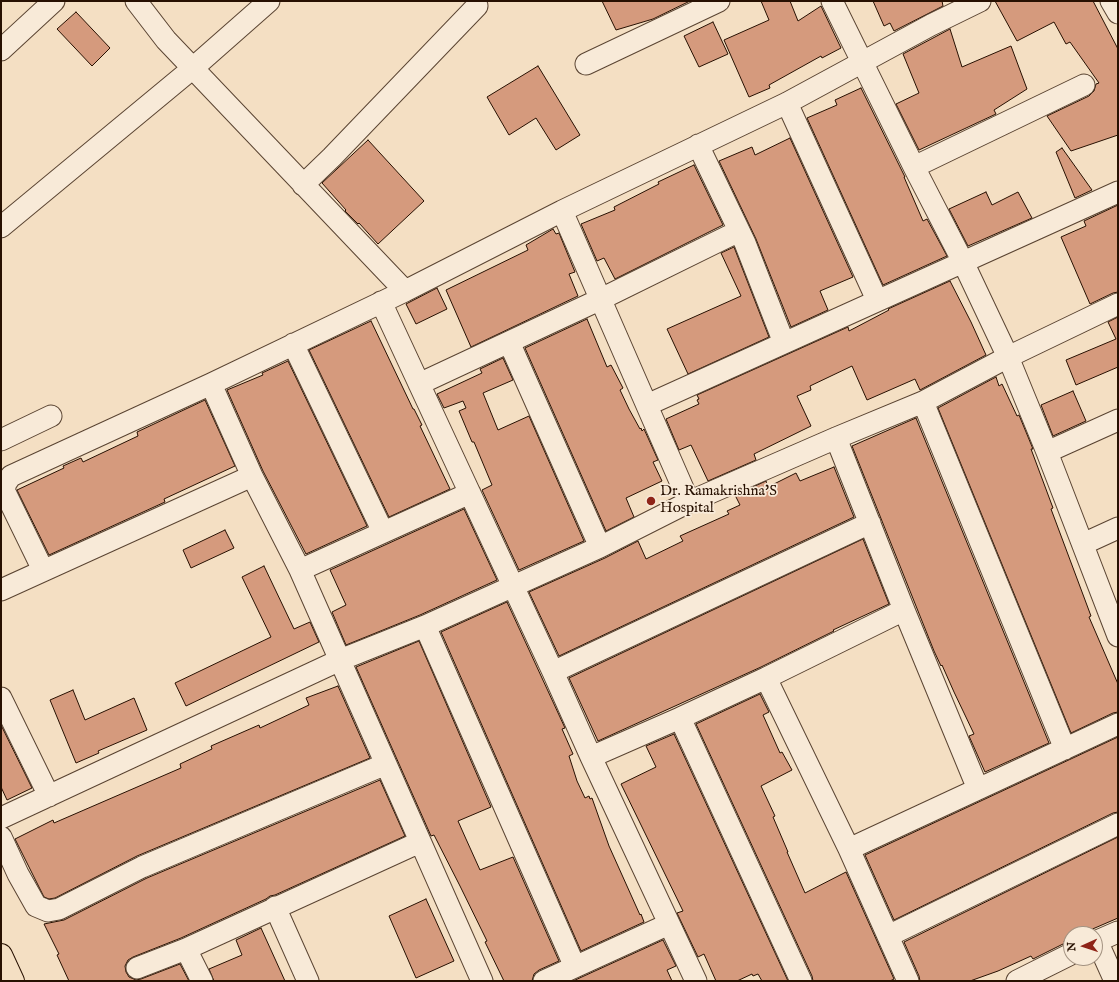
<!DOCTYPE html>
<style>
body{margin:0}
#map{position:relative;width:1119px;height:982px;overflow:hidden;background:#f4dfc3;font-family:"IM FELL English",serif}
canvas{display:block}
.frame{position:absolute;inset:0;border:2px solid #271001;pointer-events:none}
.north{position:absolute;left:1063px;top:926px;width:40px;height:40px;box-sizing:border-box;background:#f8ead8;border:1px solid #a49382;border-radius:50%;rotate:267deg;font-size:11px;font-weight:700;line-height:16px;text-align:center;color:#271001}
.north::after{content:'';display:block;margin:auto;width:14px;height:18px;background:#8f2418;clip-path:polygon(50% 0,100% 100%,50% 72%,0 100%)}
</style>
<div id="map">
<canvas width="1119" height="982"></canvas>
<div class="frame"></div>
<div class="north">N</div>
</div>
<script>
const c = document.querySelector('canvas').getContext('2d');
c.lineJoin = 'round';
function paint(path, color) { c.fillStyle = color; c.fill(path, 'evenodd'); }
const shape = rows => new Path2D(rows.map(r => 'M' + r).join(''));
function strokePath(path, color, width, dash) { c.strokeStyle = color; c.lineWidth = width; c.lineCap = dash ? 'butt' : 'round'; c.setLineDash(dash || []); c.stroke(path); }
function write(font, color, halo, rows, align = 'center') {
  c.font = font + ' "IM FELL English",serif'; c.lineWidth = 3.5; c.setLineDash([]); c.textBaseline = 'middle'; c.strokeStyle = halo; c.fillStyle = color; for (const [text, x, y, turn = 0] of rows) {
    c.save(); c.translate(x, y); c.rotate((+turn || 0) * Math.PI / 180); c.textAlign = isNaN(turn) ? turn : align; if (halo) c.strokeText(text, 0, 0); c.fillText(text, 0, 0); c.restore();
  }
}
const building = shape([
 [602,1,690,1,653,19,616,30,602,1],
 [761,1,790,1,798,21,821,6,841,48,822,58,821,56,769,85,770,88,749,97,724,40,769,20,761,1],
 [873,1,942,1,943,6,894,31,890,23,884,26,873,1],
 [995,1,1093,1,1118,49,1118,135,1071,151,1047,116,1089,96,1094,91,1096,84,1099,83,1070,42,1066,44,1054,22,1017,41,995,1],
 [76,12,110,48,92,66,57,29,76,12],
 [713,22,728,54,699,67,684,36,713,22],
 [950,29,962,67,1011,46,1027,89,994,110,996,114,919,150,896,104,919,93,903,54,950,29],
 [538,66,580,135,556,150,536,118,509,135,487,97,538,66],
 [861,88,905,177,904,177,923,221,927,219,947,256,883,285,807,118,837,105,835,100,861,88],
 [790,138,853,277,820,291,828,310,791,327,756,239,719,161,752,147,755,155,790,138],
 [368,140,424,201,378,244,359,223,358,224,345,211,346,210,322,183,368,140],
 [1062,148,1092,190,1075,198,1056,152,1062,148],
 [694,165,723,225,615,279,604,258,597,261,581,224,615,210,614,207,659,184,658,182,694,165],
 [986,192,992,205,1018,192,1032,218,968,246,949,209,986,192],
 [1118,205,1118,292,1113,293,1090,304,1061,237,1086,226,1084,221,1118,205],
 [553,229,556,234,559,233,575,272,569,274,578,296,471,347,446,290,528,250,526,245,553,229],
 [734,247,769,337,688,374,667,329,741,296,721,253,734,247],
 [950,281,971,322,986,355,920,390,915,379,867,400,852,366,810,386,811,390,797,396,811,426,754,454,756,460,708,481,691,445,679,450,666,419,699,404,697,400,699,399,697,395,848,327,849,331,889,310,888,309,950,281],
 [437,288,447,309,416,324,406,304,437,288],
 [1118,317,1118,367,1076,385,1066,360,1116,339,1108,322,1118,317],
 [587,319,607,367,611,365,623,388,620,390,629,409,640,429,641,428,642,431,644,429,658,460,653,462,662,481,626,498,634,517,606,531,525,348,587,319],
 [371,321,413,409,414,409,422,425,420,426,450,489,389,517,309,350,371,321],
 [503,358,513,380,483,393,498,430,529,416,584,541,519,570,482,490,492,485,474,442,472,442,459,411,466,408,463,401,444,408,437,394,482,373,480,369,503,358],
 [288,361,367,526,306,554,263,471,227,390,263,375,262,373,288,361],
 [996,377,999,386,1002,384,1017,416,1019,415,1033,449,1031,449,1053,508,1051,509,1091,616,1089,617,1118,684,1118,712,1113,713,1071,733,938,408,996,377],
 [1073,391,1086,421,1053,436,1041,405,1073,391],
 [205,400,235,466,164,499,165,502,49,555,17,490,64,468,63,466,81,458,83,462,138,436,137,432,205,400],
 [916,418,1049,743,985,772,969,736,974,734,954,692,942,665,941,666,934,651,852,446,916,418],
 [834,467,854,517,559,656,529,592,605,558,638,541,646,559,683,541,680,536,729,514,727,511,740,505,735,495,766,481,768,487,796,473,800,481,834,467],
 [464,509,497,580,420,615,346,645,332,612,346,605,330,570,464,509],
 [225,530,234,548,191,568,183,550,225,530],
 [863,539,889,604,833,630,834,631,761,667,598,741,569,678,863,539],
 [264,566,294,629,310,622,319,642,186,706,175,683,271,637,242,577,264,566],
 [507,602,565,728,562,729,573,754,569,756,577,781,585,798,589,796,590,799,592,798,609,846,640,915,641,914,644,922,581,951,441,632,507,602],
 [419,641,491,807,458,821,466,839,480,870,513,857,559,961,539,970,534,974,532,981,504,981,485,942,487,941,460,886,434,835,431,836,356,667,419,641],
 [338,686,370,758,137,856,55,898,49,899,44,897,15,839,53,820,54,823,181,768,180,764,212,749,211,746,259,725,260,728,309,705,306,698,338,686],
 [73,690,85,720,134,698,147,730,98,751,99,753,76,763,50,700,73,690],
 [760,694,769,712,763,715,780,753,782,752,792,770,761,786,775,816,773,817,788,852,787,852,805,893,846,872,894,979,890,981,813,981,812,976,696,724,760,694],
 [1,725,32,788,7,800,1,787,1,725],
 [674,734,788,981,762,981,758,974,753,976,752,974,737,981,716,981,704,954,698,957,677,913,683,911,621,784,656,767,646,746,674,734],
 [1118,737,1118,812,1113,813,894,920,865,855,1118,737],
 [380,780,405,836,275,895,270,896,266,899,181,938,133,957,128,960,125,966,126,972,129,977,136,980,141,979,180,964,189,981,69,981,57,955,59,954,44,924,64,920,147,878,380,780],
 [1118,837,1118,918,1081,934,1071,934,1071,938,1064,941,1065,943,1033,959,1031,956,998,971,970,981,920,981,919,976,904,942,1118,837],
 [426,899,454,961,416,978,389,916,426,899],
 [261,928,285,981,214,981,209,969,242,955,236,940,261,928],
 [663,940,676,966,667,970,672,981,573,981,663,940]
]);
paint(building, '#d59a7d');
strokePath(building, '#271001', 1);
const minor = shape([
 [136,1,166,40,405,291],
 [832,1,914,167,963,262,1008,357,1047,452,1118,636],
 [1111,1,1118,13],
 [1,50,54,1],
 [586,64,719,1],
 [787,103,877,300],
 [698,145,745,243,784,343],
 [914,167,1084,85],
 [303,185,332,157,477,6],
 [562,211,689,502],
 [1,227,193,68,269,1],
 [381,302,553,672,591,757,696,981],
 [509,342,600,547],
 [293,344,383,532],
 [211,384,252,476,300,570,482,981],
 [419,384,601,299,739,231],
 [923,402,1065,749],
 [647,405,1118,192],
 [836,438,904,610,978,789],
 [1,440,51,416],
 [1047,452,1118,420],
 [1083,544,1118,528],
 [43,570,4,490,6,483,11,476,211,384,405,291,562,211,787,103,931,25,980,1],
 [300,570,470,493],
 [1,590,252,476],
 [425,626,575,967],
 [553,672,870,523],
 [766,678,849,849,908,981],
 [1,698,49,796],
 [680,718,801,981],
 [591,757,680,718,766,678,904,610],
 [1,818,340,660,425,626,600,547,689,502,836,438,923,402,1008,357,1118,304],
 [1,837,18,874,36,906,48,911,59,909,142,867,386,764],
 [849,849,1118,724],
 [275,907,308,981],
 [888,936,1118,824],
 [1097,941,1115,981],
 [1095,942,1118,932],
 [186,949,202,981],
 [137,968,186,949,420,842],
 [544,981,669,924],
 [1017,981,1071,954]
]);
const primary = shape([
 [1,955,13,981]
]);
strokePath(minor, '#5a4432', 23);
strokePath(primary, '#271001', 24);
strokePath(minor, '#f8ead8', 21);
strokePath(primary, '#f4dfc3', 22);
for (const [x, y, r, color] of [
 [651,501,5,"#8f2418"]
]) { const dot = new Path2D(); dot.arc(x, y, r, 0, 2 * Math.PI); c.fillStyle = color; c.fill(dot); strokePath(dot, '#f8ead8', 1.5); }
write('15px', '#271001', '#f8ead8', [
 ["Dr. Ramakrishna'S",660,492],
 ["Hospital",660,509]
], 'left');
</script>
